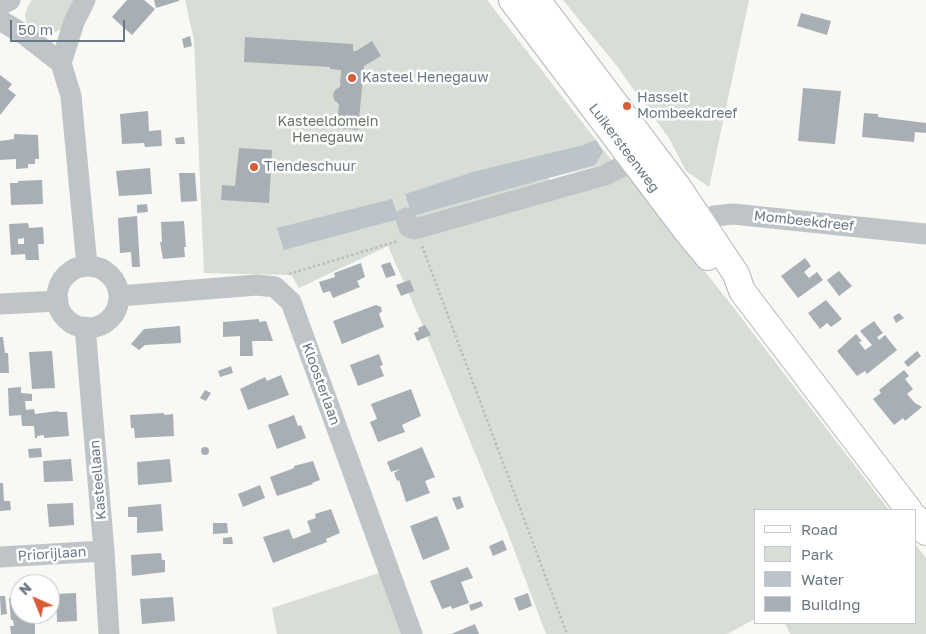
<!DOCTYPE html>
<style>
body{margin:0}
#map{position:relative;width:926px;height:634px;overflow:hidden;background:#f8f8f5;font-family:"Golos Text",sans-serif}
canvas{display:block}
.legend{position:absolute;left:754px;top:509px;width:162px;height:115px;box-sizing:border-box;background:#fff;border:1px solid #c3c9ce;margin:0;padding:6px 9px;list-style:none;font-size:15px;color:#697885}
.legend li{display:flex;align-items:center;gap:10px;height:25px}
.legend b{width:25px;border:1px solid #c3c9ce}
.north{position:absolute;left:10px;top:574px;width:50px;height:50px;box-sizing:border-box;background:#fff;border:1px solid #c3c9ce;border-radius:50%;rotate:316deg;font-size:14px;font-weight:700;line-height:20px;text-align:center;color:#697885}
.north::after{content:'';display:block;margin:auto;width:18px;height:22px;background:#d95c34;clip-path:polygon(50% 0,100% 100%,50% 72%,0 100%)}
.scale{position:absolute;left:10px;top:20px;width:115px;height:22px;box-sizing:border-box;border:2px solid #697885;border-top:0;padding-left:6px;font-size:15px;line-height:18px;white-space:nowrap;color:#697885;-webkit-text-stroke:4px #fff;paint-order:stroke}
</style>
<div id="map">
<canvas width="926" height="634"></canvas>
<ul class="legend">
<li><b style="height:6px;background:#fff"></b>Road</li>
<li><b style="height:14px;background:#d8ddd5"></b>Park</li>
<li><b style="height:14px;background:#bbc4c9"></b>Water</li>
<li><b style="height:14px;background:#a7afb5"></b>Building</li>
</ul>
<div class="north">N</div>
<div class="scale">50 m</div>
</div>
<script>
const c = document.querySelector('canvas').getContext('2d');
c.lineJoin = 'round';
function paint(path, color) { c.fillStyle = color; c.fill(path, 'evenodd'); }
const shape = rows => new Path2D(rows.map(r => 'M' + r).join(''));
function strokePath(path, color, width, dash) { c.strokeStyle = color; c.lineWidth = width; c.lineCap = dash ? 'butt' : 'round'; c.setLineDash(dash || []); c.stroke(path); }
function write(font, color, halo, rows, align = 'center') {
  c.font = font + ' "Golos Text",sans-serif'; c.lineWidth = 5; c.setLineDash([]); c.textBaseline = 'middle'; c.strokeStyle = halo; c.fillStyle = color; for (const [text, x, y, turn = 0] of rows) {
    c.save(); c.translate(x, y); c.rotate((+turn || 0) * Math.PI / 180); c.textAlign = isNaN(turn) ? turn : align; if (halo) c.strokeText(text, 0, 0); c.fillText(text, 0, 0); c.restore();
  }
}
paint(shape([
 [32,0,75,0,64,28,51,34,45,35,39,34,30,29,26,22,25,15,28,6],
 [185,0,487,0,613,162,549,178,553,194,625,171,733,307,889,510,755,510,755,619,727,634,546,634,507,531,422,324,388,246,299,288,291,275,204,273,194,40],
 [563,0,749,0,709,187,686,171,669,138,616,65],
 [915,544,926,558,926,634,790,634,785,623,915,623],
 [379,573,401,634,277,634,272,608]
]), '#d8ddd5');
paint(shape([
 [596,140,603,152,595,165,412,216,405,194,473,172,583,145],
 [392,199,399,219,284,250,277,228]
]), '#bbc4c9');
paint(shape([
 [127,0,144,0,155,9,132,35,112,17],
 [154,0,179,0,179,1,156,8],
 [801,13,831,21,827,35,797,26],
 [190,36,192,46,184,48,182,39],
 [245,37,353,44,353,51,356,51,372,41,381,56,364,66,358,130,337,128,339,104,334,100,333,94,336,89,340,87,341,70,330,69,330,67,244,62],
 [0,75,12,84,8,89,16,95,0,115],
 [803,88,841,91,835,144,798,141],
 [148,111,149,131,161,130,162,146,145,147,144,143,122,144,120,114],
 [864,113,878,114,878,117,926,123,926,133,915,132,914,142,862,137],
 [14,134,38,135,39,159,35,159,35,164,28,164,28,168,16,169,16,159,0,160,0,141,14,139],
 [184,137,185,144,176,144,175,138],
 [239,148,272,150,269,203,221,200,222,185,235,186],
 [150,168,152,194,119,196,116,171],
 [179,173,195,173,197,201,181,202],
 [42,180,43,204,11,205,10,183,18,183,18,181],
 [147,204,148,212,137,213,137,205],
 [137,216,140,267,132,267,131,252,120,253,118,218],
 [184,221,186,247,184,247,185,257,163,259,160,242,162,242,161,222],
 [28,223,29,228,43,227,44,244,38,244,39,260,26,260,25,254,11,255,9,224],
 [24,238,24,244,18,244,18,239],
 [805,258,811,266,804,272,809,278,817,272,823,280,798,298,781,276],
 [390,262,396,275,386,278,381,265],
 [361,263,365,277,357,281,360,287,333,298,330,291,323,293,319,282,335,277,334,273],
 [839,271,852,286,839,296,827,280],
 [410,280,414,291,401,296,396,285],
 [826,300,842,319,831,327,827,323,820,329,808,313],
 [376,305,381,307,382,311,379,314,384,327,342,344,333,321],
 [899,313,904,318,896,323,893,317],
 [259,319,259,322,266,321,273,341,252,341,253,356,240,356,240,336,223,337,223,322],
 [874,321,883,333,877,337,879,340,885,335,897,350,867,374,865,371,857,376,837,351,856,334,862,341,859,342,865,350,872,345,860,331],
 [425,325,431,335,417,341,414,333,419,331,418,328],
 [180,326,181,343,145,345,139,350,131,344,144,329],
 [0,337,3,337,5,353,8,353,9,373,0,373],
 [52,351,55,388,32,389,29,352],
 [917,351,921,356,908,367,904,362],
 [379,354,383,365,380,366,384,376,358,386,350,365],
 [231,366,233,373,220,377,218,371],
 [904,370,909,376,905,379,913,389,907,394,915,403,922,407,905,421,903,418,894,425,873,399,881,393,879,390],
 [281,375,289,395,248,410,240,389,265,377,267,381],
 [21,387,21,393,32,394,32,401,25,401,26,410,34,409,35,414,58,411,58,412,67,412,69,436,44,438,44,435,37,436,37,438,35,438,34,426,22,426,21,415,9,416,8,388],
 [411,389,421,416,402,425,405,432,378,442,370,422,377,419,371,404],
 [205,390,211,393,206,401,200,398],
 [164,413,164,415,173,414,174,436,135,438,134,428,131,428,130,415],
 [294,415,298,426,301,425,306,438,277,449,268,425],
 '201 451a4 4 0 1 1 8 0a4 4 0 1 1-8 0Z',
 [422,447,435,477,425,481,430,493,406,502,399,480,397,481,394,473,400,469,391,472,387,462],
 [41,448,42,457,29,458,28,449],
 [71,459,73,481,44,482,43,461],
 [170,459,172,482,138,485,137,462],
 [313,461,320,480,312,483,313,484,277,496,270,477,294,468,294,466],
 [0,483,3,483,4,501,10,501,11,510,0,511],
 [260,485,265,498,243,507,238,494],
 [460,496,464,507,457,510,452,498],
 [73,503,74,525,49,527,47,504],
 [161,504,163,531,137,533,137,517,128,517,128,507],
 [331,509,340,533,326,539,327,542,273,563,263,537,289,529,293,539,311,532,307,521,316,518,315,514],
 [437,516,450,549,423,560,410,526],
 [213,523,227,523,228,533,213,534],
 [232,537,233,544,223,544,223,538],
 [503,540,507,550,493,556,489,546],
 [161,553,162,560,165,560,165,572,132,576,131,555],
 [468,567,473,578,461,582,469,603,452,609,451,606,442,609,430,581],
 [76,593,77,621,57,622,56,594],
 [528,593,532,606,519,611,514,598],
 [0,596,5,596,7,614,1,615],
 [50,596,53,596,54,606,50,606],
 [173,597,175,621,142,624,140,599],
 [9,598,20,598,20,614,35,614,35,634,11,634,10,626,14,626,13,620,11,620],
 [481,601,483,606,471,611,469,605],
 [475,624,479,634,451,634]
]), '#a7afb5');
const major = shape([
 [512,0,685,229,708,257],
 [537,0,678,187,736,274,742,291,909,510],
 [915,517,926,532]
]);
strokePath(major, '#b3b8bc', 28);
strokePath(shape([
 [422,246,567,634],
 [289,274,398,241]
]), '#babdbf', 2.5, [2.5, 2.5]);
strokePath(shape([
 [85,0,74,22,61,63,71,96,87,266],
 [0,5,10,0],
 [0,20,25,35,61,63],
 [406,218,409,227,415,229,605,175,625,165,645,149],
 [687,227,714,216,733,214,926,234],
 '57 297a31 31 0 1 1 62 0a31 31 0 1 1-62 0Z',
 [119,296,257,285,275,287,291,302,412,634],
 [0,304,58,301],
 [85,327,104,551,109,634],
 [0,557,104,551]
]), '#bfc4c7', 21);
strokePath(major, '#fff', 26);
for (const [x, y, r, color] of [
 [352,78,5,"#d95c34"],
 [627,106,5,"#d95c34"],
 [254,167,5,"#d95c34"]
]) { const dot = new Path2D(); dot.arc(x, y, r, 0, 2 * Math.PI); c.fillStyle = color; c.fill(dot); strokePath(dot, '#fff', 2); }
write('14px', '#697885', '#fff', [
 ["Kasteel Henegauw",362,78],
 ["Hasselt",637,98],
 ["Mombeekdreef",637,114],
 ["Tiendeschuur",264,167]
], 'left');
write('14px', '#667763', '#fff', [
 ["Kasteeldomein",328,122],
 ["Henegauw",328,138]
]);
write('14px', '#697885', '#fff', [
 ["Luikersteenweg",624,148,53],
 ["Mombeekdreef",804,221,6],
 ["Kloosterlaan",321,384,70],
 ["Kasteellaan",98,480,-95],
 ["Priorijlaan",52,554,-4]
]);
</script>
